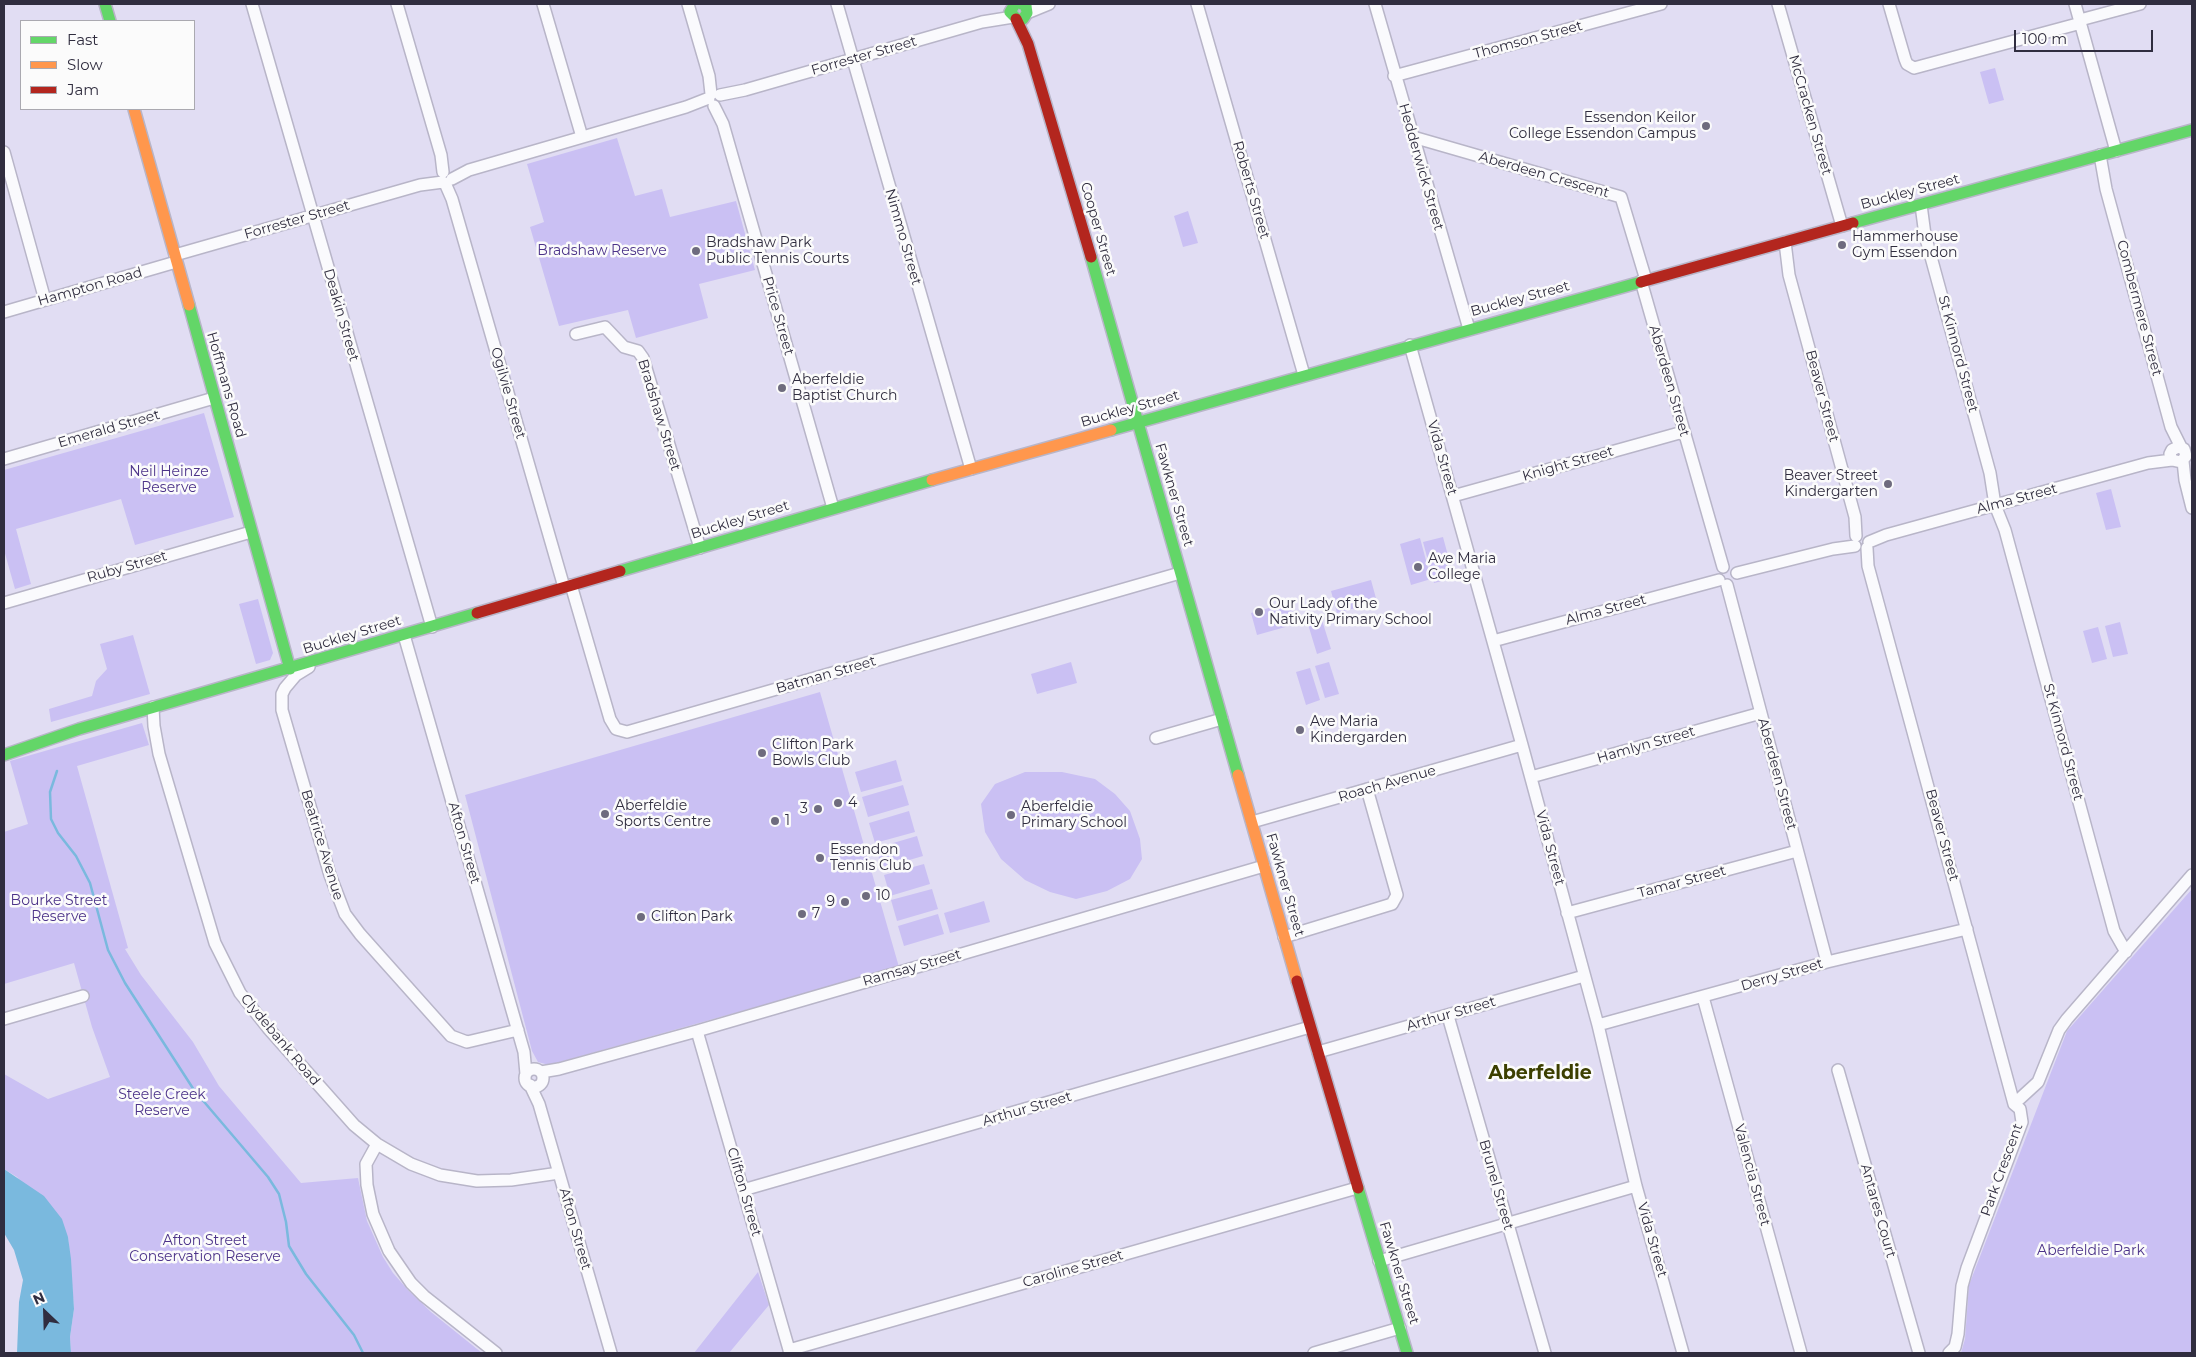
<!DOCTYPE html>
<style>
body{margin:0}
#map{position:relative;width:2196px;height:1357px;overflow:hidden;background:#e1ddf3;font-family:Montserrat,sans-serif}
canvas{display:block}
.frame{position:absolute;inset:0;border:5px solid #302d3f;pointer-events:none}
.legend{position:absolute;left:20px;top:20px;width:175px;height:90px;box-sizing:border-box;background:#fbfbfb;border:1px solid #aaa9b0;margin:0;padding:6px 9px;list-style:none;font-size:15px;color:#302d3f}
.legend li{display:flex;align-items:center;gap:10px;height:25px}
.legend b{width:25px;border:1px solid #aaa9b0}
.north{position:absolute;left:20px;top:1287px;width:50px;height:50px;-webkit-text-stroke:4px #fbfbfb;paint-order:stroke;rotate:336deg;font-size:14px;font-weight:700;line-height:20px;text-align:center;color:#302d3f}
.north::after{content:'';display:block;margin:auto;width:18px;height:22px;background:#302d3f;clip-path:polygon(50% 0,100% 100%,50% 72%,0 100%)}
.scale{position:absolute;left:2014px;top:30px;width:139px;height:22px;box-sizing:border-box;border:2px solid #302d3f;border-top:0;padding-left:6px;font-size:15px;line-height:18px;white-space:nowrap;color:#302d3f;-webkit-text-stroke:4px #fbfbfb;paint-order:stroke}
</style>
<div id="map">
<canvas width="2196" height="1357"></canvas>
<div class="frame"></div>
<ul class="legend">
<li><b style="height:6px;background:#63d668"></b>Fast</li>
<li><b style="height:6px;background:#ff974d"></b>Slow</li>
<li><b style="height:6px;background:#b3261e"></b>Jam</li>
</ul>
<div class="north">N</div>
<div class="scale">100 m</div>
</div>
<script>
const c = document.querySelector('canvas').getContext('2d');
c.lineJoin = 'round';
function paint(path, color) { c.fillStyle = color; c.fill(path, 'evenodd'); }
const shape = rows => new Path2D(rows.map(r => 'M' + r).join(''));
function strokePath(path, color, width, dash) { c.strokeStyle = color; c.lineWidth = width; c.lineCap = dash ? 'butt' : 'round'; c.setLineDash(dash || []); c.stroke(path); }
function write(font, color, halo, rows, align = 'center') {
  c.font = font + ' Montserrat,sans-serif'; c.lineWidth = 5; c.setLineDash([]); c.textBaseline = 'middle'; c.strokeStyle = halo; c.fillStyle = color; for (const [text, x, y, turn = 0] of rows) {
    c.save(); c.translate(x, y); c.rotate((+turn || 0) * Math.PI / 180); c.textAlign = isNaN(turn) ? turn : align; if (halo) c.strokeText(text, 0, 0); c.fillText(text, 0, 0); c.restore();
  }
}
paint(shape([
 [1995,68,2004,100,1989,104,1980,72],
 [617,138,635,196,662,189,670,217,736,201,755,270,699,284,708,318,636,338,628,310,559,326,530,227,544,222,527,164],
 [1188,211,1198,243,1183,247,1174,216],
 [204,413,234,517,135,545,121,499,16,529,31,584,15,589,4,550,4,470],
 [2111,489,2121,527,2106,530,2096,493],
 [1443,537,1454,578,1434,583,1423,542],
 [1420,538,1431,579,1411,585,1400,544],
 [1371,580,1377,602,1337,613,1331,591],
 [258,599,273,653,270,660,256,664,239,604],
 [1290,602,1296,624,1257,635,1251,613],
 [1321,617,1331,649,1317,654,1307,621],
 [2120,622,2128,654,2113,657,2105,626],
 [2098,627,2107,659,2092,663,2083,631],
 [133,635,150,694,51,722,49,709,92,696,96,681,107,669,100,644],
 [1071,662,1077,683,1037,694,1031,674],
 [1329,662,1339,694,1325,698,1315,666],
 [1310,668,1320,700,1306,705,1296,672],
 [820,692,899,967,549,1065,538,1062,532,1051,465,795],
 [142,723,149,745,77,766,128,948,125,949,141,975,193,1042,219,1086,301,1183,358,1178,367,1221,383,1257,393,1273,408,1290,431,1312,482,1353,71,1353,70,1337,74,1309,68,1237,17,1177,4,1169,4,1074,48,1099,110,1077,92,1027,74,963,4,984,4,832,28,824,10,761],
 [896,760,902,781,861,792,855,772],
 [1025,772,1062,772,1095,779,1115,794,1130,811,1140,839,1142,859,1130,879,1107,891,1076,899,1050,892,1025,880,1001,859,985,832,981,804,995,784],
 [903,785,909,805,868,817,862,797],
 [909,811,915,832,875,843,869,823],
 [917,836,923,856,882,868,876,848],
 [924,864,930,884,890,896,884,875],
 [932,889,938,909,897,921,891,900],
 [2192,889,2192,1353,1961,1353,1965,1339,1969,1285,2067,1031],
 [984,901,990,922,950,933,944,913],
 [938,914,944,934,904,946,898,926],
 [758,1272,769,1305,729,1353,694,1353]
]), '#cac0f3');
paint(shape([
 [4,1169,44,1196,62,1219,68,1237,71,1259,74,1309,70,1337,71,1353,17,1353,19,1302,23,1280,14,1250,4,1233]
]), '#7ab9de');
strokePath(shape([
 [57,771,50,792,51,819,58,833,76,856,90,883,108,950,125,983,194,1090,268,1177,279,1194,286,1222,289,1246,306,1274,354,1335,363,1353]
]), '#7ab9de', 2.5);
const street = shape([
 [252,4,432,627],
 [397,4,441,155,443,172],
 [543,4,582,137],
 [688,4,709,76,711,94],
 [837,4,971,469],
 [1197,4,1304,375],
 [1375,4,1469,329],
 [1778,4,1842,226],
 [1889,4,1905,59,1907,64,1914,68,2081,23],
 [2075,4,2116,151],
 [1027,13,1049,4],
 [2080,20,2140,4],
 [1394,76,1661,4],
 [720,95,745,90,982,22,1013,17],
 [714,106,723,124,833,508],
 [1413,137,1621,197,1646,280],
 [4,152,45,300],
 [2100,155,2106,189,2171,427,2181,447],
 [452,179,469,170,686,107,709,98],
 [445,183,452,199,564,587],
 [1921,205,1925,235,1990,473,1995,505,2005,530,2114,931,2126,952],
 [1785,242,1789,275,1855,517,1856,536],
 [175,255,420,185,443,182],
 [1641,281,1723,567],
 [4,312,176,262],
 [576,334,605,327,624,347,638,351,643,358,700,548],
 [1410,345,1522,745,1598,1025,1636,1186,1683,1353],
 [4,459,214,398],
 [2183,461,2185,480,2192,508],
 [1453,496,1683,432],
 [1869,542,1886,535,2148,463,2172,460,2181,462,2186,456,2184,449,2178,447,2172,450,2170,454,2172,460],
 [1867,548,1868,566,2014,1104],
 [1737,573,1833,549,1855,546],
 [571,585,610,719,616,729,627,732,1180,573],
 [1727,585,1827,962],
 [4,603,251,532],
 [404,635,524,1052,526,1074],
 [1493,641,1719,580],
 [309,667,296,675,285,688,282,694,282,710,330,875,345,914,360,934,451,1036,467,1042,518,1030],
 [153,707,154,726,159,754,215,943,240,993,268,1028,354,1125,377,1144,411,1164,440,1175,477,1181,511,1180,559,1173],
 [1156,738,1222,719],
 [1531,777,1761,713],
 [1252,822,1522,745],
 [1567,913,1797,851],
 [1284,937,1392,904,1397,895,1367,789],
 [1703,997,1801,1353],
 [1448,1016,1545,1353],
 [4,1019,83,996],
 [1598,1025,1827,962,1967,929],
 [697,1031,790,1353],
 [1318,1052,1584,976],
 '525 1078a9 9 0 1 1 18 0a9 9 0 1 1-18 0Z',
 [1838,1070,1919,1353],
 [541,1072,559,1069,697,1031,1264,866],
 [530,1085,539,1104,611,1353],
 [2014,1104,2038,1082,2059,1030,2067,1019,2192,875],
 [377,1144,366,1164,367,1185,373,1214,389,1251,411,1283,424,1296,496,1353],
 [743,1190,1310,1027],
 [1379,1261,1636,1186],
 [789,1350,1357,1188],
 [1314,1353,1400,1328],
 [1949,1353,1955,1347,1958,1334,1962,1286,1967,1268,2022,1122,2020,1109,2014,1104]
]);
const fast = shape([
 [105,4,110,21],
 [1015,4,1010,12,1018,20,1023,19,1027,13,1026,6,1022,4],
 [1853,223,2192,130],
 [1091,257,1238,775],
 [189,305,290,669],
 [1111,430,1641,282],
 [620,571,932,480],
 [4,755,79,729,477,613],
 [1358,1188,1407,1353]
]);
const slow = shape([
 [134,109,189,305],
 [932,480,1111,430],
 [1238,775,1297,981]
]);
const jam = shape([
 [1016,19,1028,44,1091,257],
 [1641,282,1853,223],
 [477,613,620,571],
 [1297,981,1358,1188]
]);
strokePath(street, '#b8b5c8', 14);
strokePath(fast, '#b8b5c8', 14);
strokePath(slow, '#b8b5c8', 14);
strokePath(jam, '#b8b5c8', 14);
strokePath(street, '#fafafd', 11);
strokePath(fast, '#63d668', 11);
strokePath(slow, '#ff974d', 11);
strokePath(jam, '#b3261e', 11);
for (const [x, y, r, color] of [
 [1706,126,5,"#6e6b7e"],
 [1842,245,5,"#6e6b7e"],
 [696,251,5,"#6e6b7e"],
 [782,388,5,"#6e6b7e"],
 [1888,484,5,"#6e6b7e"],
 [1418,567,5,"#6e6b7e"],
 [1259,612,5,"#6e6b7e"],
 [1300,730,5,"#6e6b7e"],
 [762,753,5,"#6e6b7e"],
 [838,803,5,"#6e6b7e"],
 [818,809,5,"#6e6b7e"],
 [605,814,5,"#6e6b7e"],
 [1011,815,5,"#6e6b7e"],
 [775,821,5,"#6e6b7e"],
 [820,858,5,"#6e6b7e"],
 [866,896,5,"#6e6b7e"],
 [845,902,5,"#6e6b7e"],
 [802,914,5,"#6e6b7e"],
 [641,917,5,"#6e6b7e"]
]) { const dot = new Path2D(); dot.arc(x, y, r, 0, 2 * Math.PI); c.fillStyle = color; c.fill(dot); strokePath(dot, '#fbfbfb', 2); }
write('14px', '#302d3f', '#fbfbfb', [
 ["Thomson Street",1528,40,-15],
 ["Forrester Street",864,56,-16],
 ["McCracken Street",1810,115,74],
 ["Hedderwick Street",1421,167,74],
 ["Aberdeen Crescent",1544,175,16],
 ["Roberts Street",1251,190,74],
 ["Buckley Street",1910,192,-15],
 ["Forrester Street",297,220,-16],
 ["Cooper Street",1098,229,74],
 ["Nimmo Street",903,237,74],
 ["Hampton Road",90,287,-16],
 ["Buckley Street",1520,299,-15],
 ["Combermere Street",2139,308,75],
 ["Deakin Street",341,315,74],
 ["Price Street",778,316,74],
 ["St Kinnord Street",1958,354,75],
 ["Aberdeen Street",1669,381,74],
 ["Hoffmans Road",226,385,74],
 ["Ogilvie Street",508,393,74],
 ["Beaver Street",1822,396,75],
 ["Buckley Street",1130,409,-16],
 ["Bradshaw Street",659,415,73],
 ["Emerald Street",109,429,-16],
 ["Vida Street",1442,458,74],
 ["Knight Street",1568,464,-16],
 ["Fawkner Street",1174,495,74],
 ["Alma Street",2017,499,-15],
 ["Buckley Street",740,520,-17],
 ["Ruby Street",127,567,-16],
 ["Alma Street",1606,610,-15],
 ["Buckley Street",352,635,-17],
 ["Batman Street",826,675,-16],
 ["St Kinnord Street",2063,742,75],
 ["Hamlyn Street",1646,745,-16],
 ["Aberdeen Street",1777,774,75],
 ["Roach Avenue",1387,784,-16],
 ["Beaver Street",1942,835,75],
 ["Afton Street",464,843,74],
 ["Beatrice Avenue",322,845,73],
 ["Vida Street",1550,848,75],
 ["Tamar Street",1682,882,-15],
 ["Fawkner Street",1285,885,74],
 ["Ramsay Street",912,968,-16],
 ["Derry Street",1782,975,-16],
 ["Arthur Street",1451,1014,-16],
 ["Clydebank Road",280,1040,50],
 ["Arthur Street",1027,1109,-16],
 ["Park Crescent",2002,1170,-70],
 ["Valencia Street",1752,1175,75],
 ["Brunel Street",1496,1185,74],
 ["Clifton Street",744,1192,74],
 ["Antares Court",1878,1211,74],
 ["Afton Street",575,1229,74],
 ["Vida Street",1652,1240,74],
 ["Caroline Street",1073,1269,-16],
 ["Fawkner Street",1399,1273,73]
]);
write('14px', '#302d3f', '#fbfbfb', [
 ["Essendon Keilor",1696,118,"right"],
 ["College Essendon Campus",1696,134,"right"],
 ["Hammerhouse",1852,237],
 ["Gym Essendon",1852,253],
 ["Bradshaw Park",706,243],
 ["Public Tennis Courts",706,259],
 ["Aberfeldie",792,380],
 ["Baptist Church",792,396],
 ["Beaver Street",1878,476,"right"],
 ["Kindergarten",1878,492,"right"],
 ["Ave Maria",1428,559],
 ["College",1428,575],
 ["Our Lady of the",1269,604],
 ["Nativity Primary School",1269,620],
 ["Ave Maria",1310,722],
 ["Kindergarden",1310,738],
 ["Clifton Park",772,745],
 ["Bowls Club",772,761],
 ["4",848,803],
 ["Aberfeldie",615,806],
 ["Sports Centre",615,822],
 ["Aberfeldie",1021,807],
 ["Primary School",1021,823],
 ["3",808,809,"right"],
 ["1",785,821],
 ["Essendon",830,850],
 ["Tennis Club",830,866],
 ["10",876,896],
 ["9",835,902,"right"],
 ["7",812,914],
 ["Clifton Park",651,917]
], 'left');
write('14px', '#4c3389', '#fbfbfb', [
 ["Bradshaw Reserve",602,251],
 ["Neil Heinze",169,472],
 ["Reserve",169,488],
 ["Bourke Street",59,901],
 ["Reserve",59,917],
 ["Steele Creek",162,1095],
 ["Reserve",162,1111],
 ["Afton Street",205,1241],
 ["Conservation Reserve",205,1257],
 ["Aberfeldie Park",2091,1251]
]);
write('bold 19px', '#3c3f00', '#fbfbfb', [
 ["Aberfeldie",1540,1073]
]);
</script>
